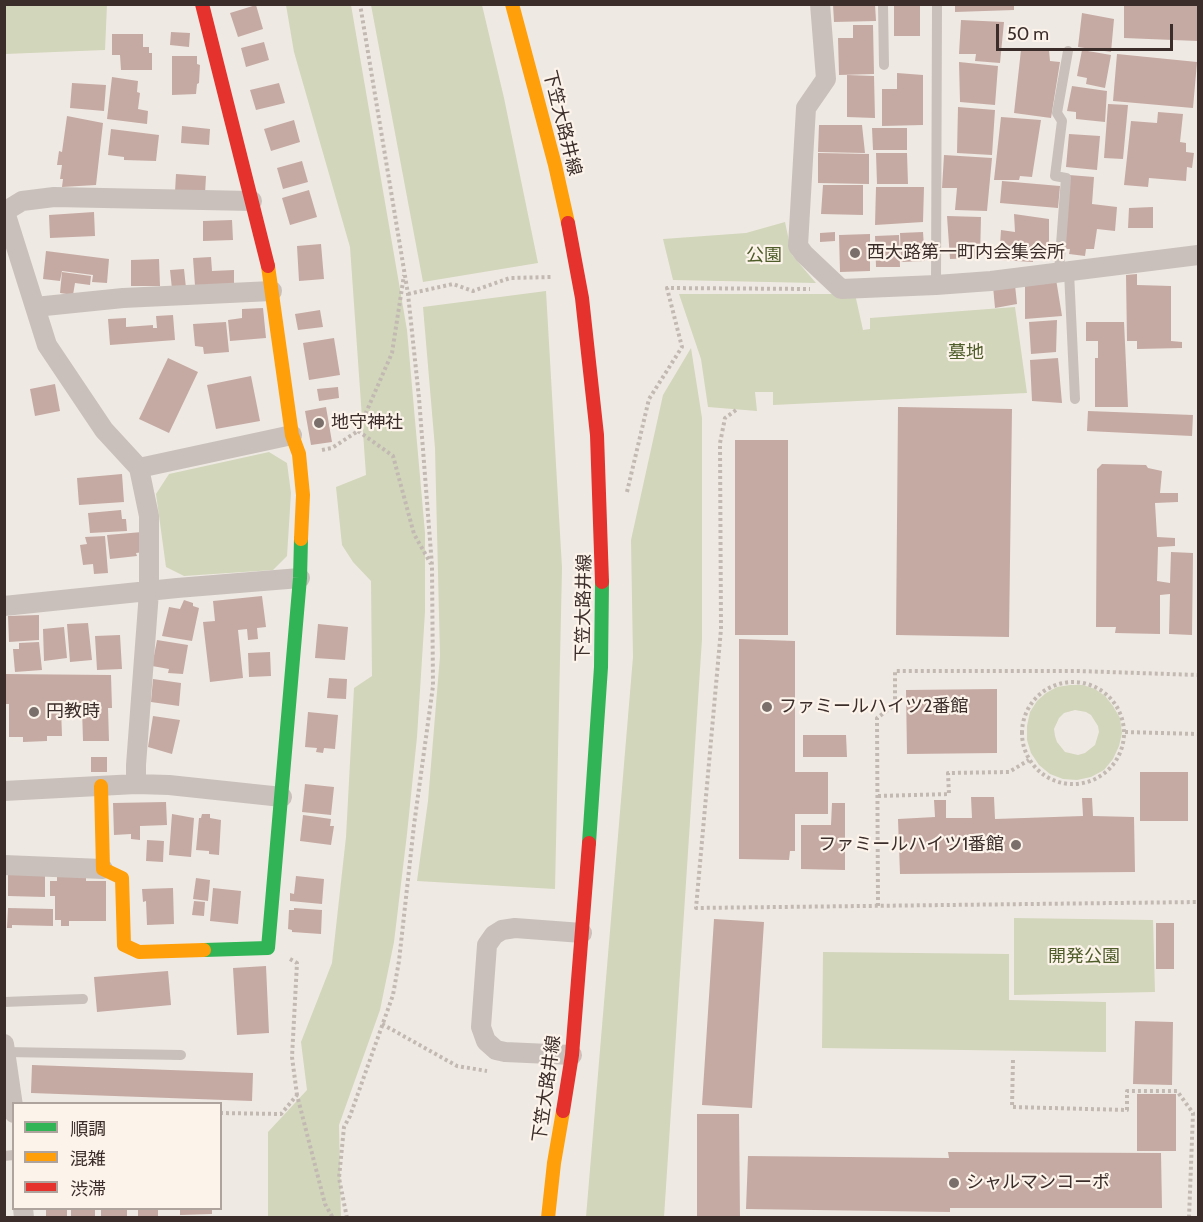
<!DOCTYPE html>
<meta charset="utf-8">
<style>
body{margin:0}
#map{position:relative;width:1203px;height:1222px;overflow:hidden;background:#efe9e3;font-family:Cabin,"Noto Sans JP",sans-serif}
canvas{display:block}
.frame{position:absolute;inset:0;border:6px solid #3b2d29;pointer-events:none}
.legend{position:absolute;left:12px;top:1102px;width:210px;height:108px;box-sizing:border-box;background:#fcf3eb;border:2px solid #afa49d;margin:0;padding:8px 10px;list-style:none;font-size:18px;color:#3b2d29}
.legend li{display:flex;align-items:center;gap:12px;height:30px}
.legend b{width:30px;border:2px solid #afa49d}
.scale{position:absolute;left:996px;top:24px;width:177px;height:27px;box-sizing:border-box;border:3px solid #3b2d29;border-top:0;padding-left:8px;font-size:18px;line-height:21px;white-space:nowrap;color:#3b2d29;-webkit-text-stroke:4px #fcf3eb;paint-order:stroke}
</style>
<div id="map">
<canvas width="1203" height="1222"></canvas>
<div class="frame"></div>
<ul class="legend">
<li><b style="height:8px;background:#30b455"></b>順調</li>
<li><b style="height:8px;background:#ff9f0a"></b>混雑</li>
<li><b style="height:8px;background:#e5322d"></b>渋滞</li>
</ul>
<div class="scale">50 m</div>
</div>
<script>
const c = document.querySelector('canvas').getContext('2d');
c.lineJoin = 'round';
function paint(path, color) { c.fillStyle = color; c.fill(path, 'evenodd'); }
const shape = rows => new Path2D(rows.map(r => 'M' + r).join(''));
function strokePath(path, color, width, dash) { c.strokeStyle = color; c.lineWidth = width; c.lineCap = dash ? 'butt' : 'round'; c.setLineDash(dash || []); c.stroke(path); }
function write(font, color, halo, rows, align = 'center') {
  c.font = font + ' Cabin,"Noto Sans JP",sans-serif'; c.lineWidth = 4.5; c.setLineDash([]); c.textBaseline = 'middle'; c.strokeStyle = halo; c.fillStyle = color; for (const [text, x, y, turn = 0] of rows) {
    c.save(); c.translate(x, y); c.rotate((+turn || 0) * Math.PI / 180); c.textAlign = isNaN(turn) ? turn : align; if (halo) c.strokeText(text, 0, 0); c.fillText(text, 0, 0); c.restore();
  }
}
paint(shape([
 [4,5,107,5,105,50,5,54],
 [286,5,351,5,407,330,425,533,425,612,417,737,407,834,394,942,380,1010,339,1125,341,1218,268,1217,268,1132,307,1090,301,1042,332,963,346,837,354,688,372,676,371,581,353,562,342,545,336,487,366,475,350,247,294,52],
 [371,5,482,5,504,98,538,263,423,282],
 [785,222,792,255,816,283,673,280,663,239,746,233],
 [546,291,562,568,555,889,417,881,428,801,440,656,435,448,423,307],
 [679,294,855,294,863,330,870,329,870,318,1015,307,1027,393,773,405,773,392,755,392,757,411,708,407,701,359],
 [691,348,702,418,702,639,664,1217,586,1217,633,657,631,540,663,395],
 [269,452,287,463,291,493,287,556,273,570,184,576,166,567,156,494,169,474],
 [1070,685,1083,685,1095,689,1105,696,1113,706,1120,718,1122,733,1119,746,1113,759,1104,770,1091,777,1077,780,1063,779,1050,774,1039,765,1031,753,1027,740,1027,726,1030,712,1037,701,1046,693,1057,687],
 [1075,710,1086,712,1091,715,1098,726,1099,732,1095,745,1085,753,1078,755,1065,752,1057,742,1055,736,1054,729,1059,718,1064,713],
 [1014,918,1153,920,1155,992,1014,995],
 [823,952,1009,954,1009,1000,1106,1002,1106,1052,822,1048]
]), '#d2d6bb');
paint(shape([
 [833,4,875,4,876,21,834,22],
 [894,4,920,4,920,36,894,36],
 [955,4,1014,4,1014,10,955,12],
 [1124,4,1198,4,1198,41,1124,38],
 [256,5,263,29,238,37,230,13],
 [1082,13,1114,19,1111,52,1078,47],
 [961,20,1004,22,1000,63,975,61,976,54,959,54],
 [853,25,873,25,874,74,839,75,838,38,853,38],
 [171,32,190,33,189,47,170,45],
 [112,34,143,34,143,47,149,47,149,53,152,53,152,70,121,70,120,55,112,55],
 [264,42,269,60,246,67,241,48],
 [1021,50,1049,50,1050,61,1060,62,1051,118,1014,113],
 [1082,50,1111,55,1105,88,1086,84,1087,78,1077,76],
 [1117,54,1197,62,1193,108,1113,101],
 [172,56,197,56,197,64,200,65,199,83,197,84,196,94,172,95],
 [959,62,998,66,995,105,960,102],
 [897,73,923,75,923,125,882,126,882,89,897,89],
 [847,75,874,76,875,118,847,117],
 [112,77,138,81,137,92,140,93,138,109,148,111,147,124,107,119],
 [72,83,106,85,104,111,70,108],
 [279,83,285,103,256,110,250,90],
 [1072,86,1107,91,1105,122,1076,119,1076,112,1067,111],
 [1108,104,1128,105,1123,159,1104,158],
 [958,107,995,110,992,155,957,153],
 [1158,112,1183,114,1180,142,1186,143,1186,152,1194,153,1192,168,1187,167,1186,181,1149,178,1148,187,1124,185,1131,121,1157,123],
 [67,116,103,123,96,185,62,187,63,179,60,179,62,165,57,165,59,151,62,152],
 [1001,117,1041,120,1032,177,1020,176,1019,180,994,180],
 [294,120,300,142,271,151,264,129],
 [819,125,862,125,865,153,818,152],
 [182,126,210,129,209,145,181,143],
 [872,128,907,128,907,150,873,150],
 [111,129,159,135,156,161,124,160,124,157,108,155],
 [1069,134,1100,136,1097,170,1066,167],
 [818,153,869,154,869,184,818,183],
 [876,153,907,153,908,184,877,184],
 [944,155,992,158,987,211,955,210,957,188,942,188],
 [302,161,308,182,283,189,277,168],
 [176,174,206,176,205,194,175,192],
 [1069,175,1094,177,1092,204,1117,207,1115,231,1097,229,1094,249,1086,249,1085,256,1069,254,1070,249,1063,249],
 [1002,181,1060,186,1058,208,1000,203],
 [823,185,863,185,863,215,821,214],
 [876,187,924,187,923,222,875,225],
 [309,190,317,217,290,225,282,198],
 [1153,207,1153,228,1128,228,1129,208],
 [94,212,95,236,50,238,49,215],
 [1014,214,1049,219,1049,250,1033,244,1033,262,999,260,1001,230,1015,232],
 [947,216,981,217,980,258,950,259],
 [232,220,233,240,203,241,203,221],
 [835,232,835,241,820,242,820,233],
 [923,232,925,261,901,262,900,233],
 [870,234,870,271,840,272,839,235],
 [899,235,900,267,876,267,875,236],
 [321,244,324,279,299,281,297,246],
 [46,251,109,259,107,283,92,282,93,275,62,271,60,281,43,279],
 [211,257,212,271,234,270,234,287,195,286,193,258],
 [159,259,160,286,131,286,131,260],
 [184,269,186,288,172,289,170,270],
 [62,272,91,276,90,285,75,283,73,295,60,293],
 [1137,274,1137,285,1171,286,1171,341,1182,342,1182,348,1137,349,1137,341,1127,341,1126,275],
 [1056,279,1062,316,1025,319,1025,284],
 [1015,285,1017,304,995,308,993,286],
 [263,308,266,338,230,341,228,320,242,318,242,309],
 [320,310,323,327,298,330,295,314],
 [173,315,175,340,110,345,108,319,126,318,126,327,153,325,153,328,157,328,156,316],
 [1057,320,1056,352,1031,354,1029,322],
 [226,322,229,352,204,354,203,347,195,346,193,324],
 [1086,322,1124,322,1128,407,1095,407,1095,358,1098,358,1098,341,1086,341],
 [334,338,340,375,309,380,303,343],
 [168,358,198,372,169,433,139,419],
 [1058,358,1062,403,1032,401,1030,360],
 [251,376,260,421,216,429,207,385],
 [55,384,60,411,35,416,30,389],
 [338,387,339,398,319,401,317,389],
 [326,407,332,442,311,445,305,411],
 [898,407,1012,409,1009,637,896,635],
 [1088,411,1193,415,1192,436,1087,431],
 [735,440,788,440,788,635,735,635],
 [1102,464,1146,465,1148,468,1162,471,1160,493,1178,493,1178,502,1155,503,1157,537,1175,538,1175,546,1158,547,1157,581,1170,583,1171,552,1193,553,1192,635,1169,634,1170,594,1160,595,1160,634,1115,633,1116,627,1096,627,1097,469],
 [122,474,124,502,79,505,77,478],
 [121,510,122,519,126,519,127,531,90,533,88,513],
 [142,532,144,552,136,553,137,556,110,559,107,535],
 [105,536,108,573,94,574,93,564,83,565,80,545,87,544,85,537],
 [262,596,266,627,257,628,258,639,248,640,247,629,238,630,243,678,210,682,203,622,215,621,213,601],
 [184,600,193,603,193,606,199,608,192,641,162,636,169,607,180,609],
 [39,615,39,640,9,642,8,616],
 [88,623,92,660,70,662,67,624],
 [318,624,348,627,345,660,315,658],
 [64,627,67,658,44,661,43,629],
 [120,635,122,669,97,670,95,636],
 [739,639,795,641,795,772,828,772,828,814,795,814,795,851,790,851,789,860,739,859],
 [157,640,188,645,183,674,168,673,169,669,152,666],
 [39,642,42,670,15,672,13,649,19,649,19,643],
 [270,652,271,676,249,677,248,653],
 [4,674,111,675,112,708,108,708,109,741,83,741,82,708,61,708,62,736,47,736,47,741,23,742,23,737,9,737,9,704,5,704],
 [329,678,347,679,346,699,327,698],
 [153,679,181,683,179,706,151,702],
 [997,689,997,753,907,754,906,690],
 [308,712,338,715,335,749,324,748,323,753,316,752,317,748,305,747],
 [153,716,180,720,172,754,148,747],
 [803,735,846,735,847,757,803,757],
 [91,757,107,757,107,772,91,772],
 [1140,772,1188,772,1188,821,1140,821],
 [305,784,334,787,331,815,302,812],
 [971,797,994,797,995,819,1083,816,1082,798,1092,798,1093,816,1134,817,1135,872,900,874,898,819,935,817,934,800,946,800,946,818,972,818],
 [166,802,167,825,140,826,140,840,131,839,131,834,114,835,113,803],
 [832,803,845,803,845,870,801,869,801,825,831,825],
 [172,814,194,818,191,857,169,855],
 [202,814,210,814,210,818,221,820,219,855,209,854,209,851,196,850,199,818,201,818],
 [303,815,331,819,330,826,334,826,331,845,300,841],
 [147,840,164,841,163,862,146,861],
 [8,871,45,871,45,897,8,896],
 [57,874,86,874,86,881,106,881,106,921,69,921,69,926,61,926,61,920,55,920,55,896,50,896,50,881,57,881],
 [296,876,324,879,322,904,290,901,290,893,294,894],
 [196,878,210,880,208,901,193,899],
 [173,888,174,924,147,925,146,901,143,902,142,889],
 [213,888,241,891,238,924,210,921],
 [194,901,205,902,204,916,192,915],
 [8,908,53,909,53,926,12,925,12,928,7,928],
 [294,908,322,910,321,934,292,932,292,930,288,929,289,910,294,910],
 [714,919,764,922,752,1108,702,1105],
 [1156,923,1174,923,1174,969,1156,969],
 [266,966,269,1033,237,1035,233,968],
 [168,971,171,1005,97,1012,94,977],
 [1135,1021,1173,1022,1172,1085,1133,1084],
 [32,1065,253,1073,252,1101,31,1093],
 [1137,1094,1176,1094,1176,1151,1137,1151],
 [697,1114,739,1114,740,1218,697,1218],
 [948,1152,1161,1153,1162,1208,950,1208,950,1212,746,1209,748,1156,949,1158],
 [46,1208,67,1208,67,1218,46,1216],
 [71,1208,95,1208,95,1216,71,1217],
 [101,1208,127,1208,127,1218,101,1218],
 [138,1208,158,1208,158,1217,138,1217],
 [180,1208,212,1208,212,1214,180,1215]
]), '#c5aaa3');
strokePath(shape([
 [408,294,453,284,473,291,510,278,552,277],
 [736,410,725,418,720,443,721,629,696,908,1198,902],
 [358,431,393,456,414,534,431,564],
 [322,450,332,448,358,431,392,353,404,275],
 [627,492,649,399,682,347,667,288,810,289],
 '1022 733a51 51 0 1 1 102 0a51 51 0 1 1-102 0Z',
 [1125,732,1198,734],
 [878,796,949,794,948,773,1009,772,1029,760],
 [878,906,877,718,895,705,895,671,1079,671,1198,675],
 [290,959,297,963,292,1057,297,1095],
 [382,1024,457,1066,487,1071],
 [1013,1060,1012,1107,1127,1110,1127,1091,1177,1091,1193,1113,1189,1218],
 [220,1113,281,1114,297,1095,325,1204,333,1218],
 [347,1218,339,1178,344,1127,350,1116,393,995,399,961,414,825,433,686,432,566,419,398,408,294,360,4]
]), '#c2b9b3', 4, [3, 3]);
strokePath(shape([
 [883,4,884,65],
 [1059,271,1066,178,1055,176,1062,121,1057,113,1068,51],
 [1069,272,1075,399],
 [936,285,937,4],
 [4,1002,83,999],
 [5,1052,181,1055],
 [4,1156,14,1155]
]), '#c9c0bb', 10);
strokePath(shape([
 [820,4,826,79,806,108,798,246,804,254,841,289,936,285,991,281,1198,255],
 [4,212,22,201,54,197,252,201],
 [5,212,47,345,104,430,139,468,149,516,149,592,136,765,136,784],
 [35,307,123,298,272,291],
 [139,468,292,435],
 [4,606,177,588,300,578],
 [4,791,136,784,169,785,282,797],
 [4,865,103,869],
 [4,1044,14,1113],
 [572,1055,505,1052,496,1050,486,1041,481,1027,487,945,494,935,502,930,515,928,582,933],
 [23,1208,24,1218]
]), '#c9c0bb', 20);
strokePath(shape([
 [589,843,601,667,602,582],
 [204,950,268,948,300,578,301,539]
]), '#30b455', 14);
strokePath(shape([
 [512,4,555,165,568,223],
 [268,266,292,435,299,454,303,495,301,539],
 [101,786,103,869,122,878,124,945,139,952,204,950],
 [548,1218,554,1163,563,1111]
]), '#ff9f0a', 14);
strokePath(shape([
 [202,4,268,266],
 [568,223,582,298,597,435,602,582],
 [563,1111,572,1055,589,843]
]), '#e5322d', 14);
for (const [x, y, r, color] of [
 [855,253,6,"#7a6f6a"],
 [319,423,6,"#7a6f6a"],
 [767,707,6,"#7a6f6a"],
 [34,712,6,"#7a6f6a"],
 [1016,845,6,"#7a6f6a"],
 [954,1183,6,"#7a6f6a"]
]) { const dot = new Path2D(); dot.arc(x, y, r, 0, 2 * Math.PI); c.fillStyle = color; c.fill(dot); strokePath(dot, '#fcf3eb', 2); }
write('18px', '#3b2d29', '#fcf3eb', [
 ["下笠大路井線",562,123,76],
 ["下笠大路井線",584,608,-89],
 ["下笠大路井線",547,1089,-82]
]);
write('18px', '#3b2d29', '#fcf3eb', [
 ["西大路第一町内会集会所",867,253],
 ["地守神社",331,423],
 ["ファミールハイツ2番館",779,707],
 ["円教時",46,712],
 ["ファミールハイツ1番館",1004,845,"right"],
 ["シャルマンコーポ",966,1183]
], 'left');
write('18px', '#4e5c29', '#fcf3eb', [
 ["公園",764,256],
 ["墓地",966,353],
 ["開発公園",1084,957]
]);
</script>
